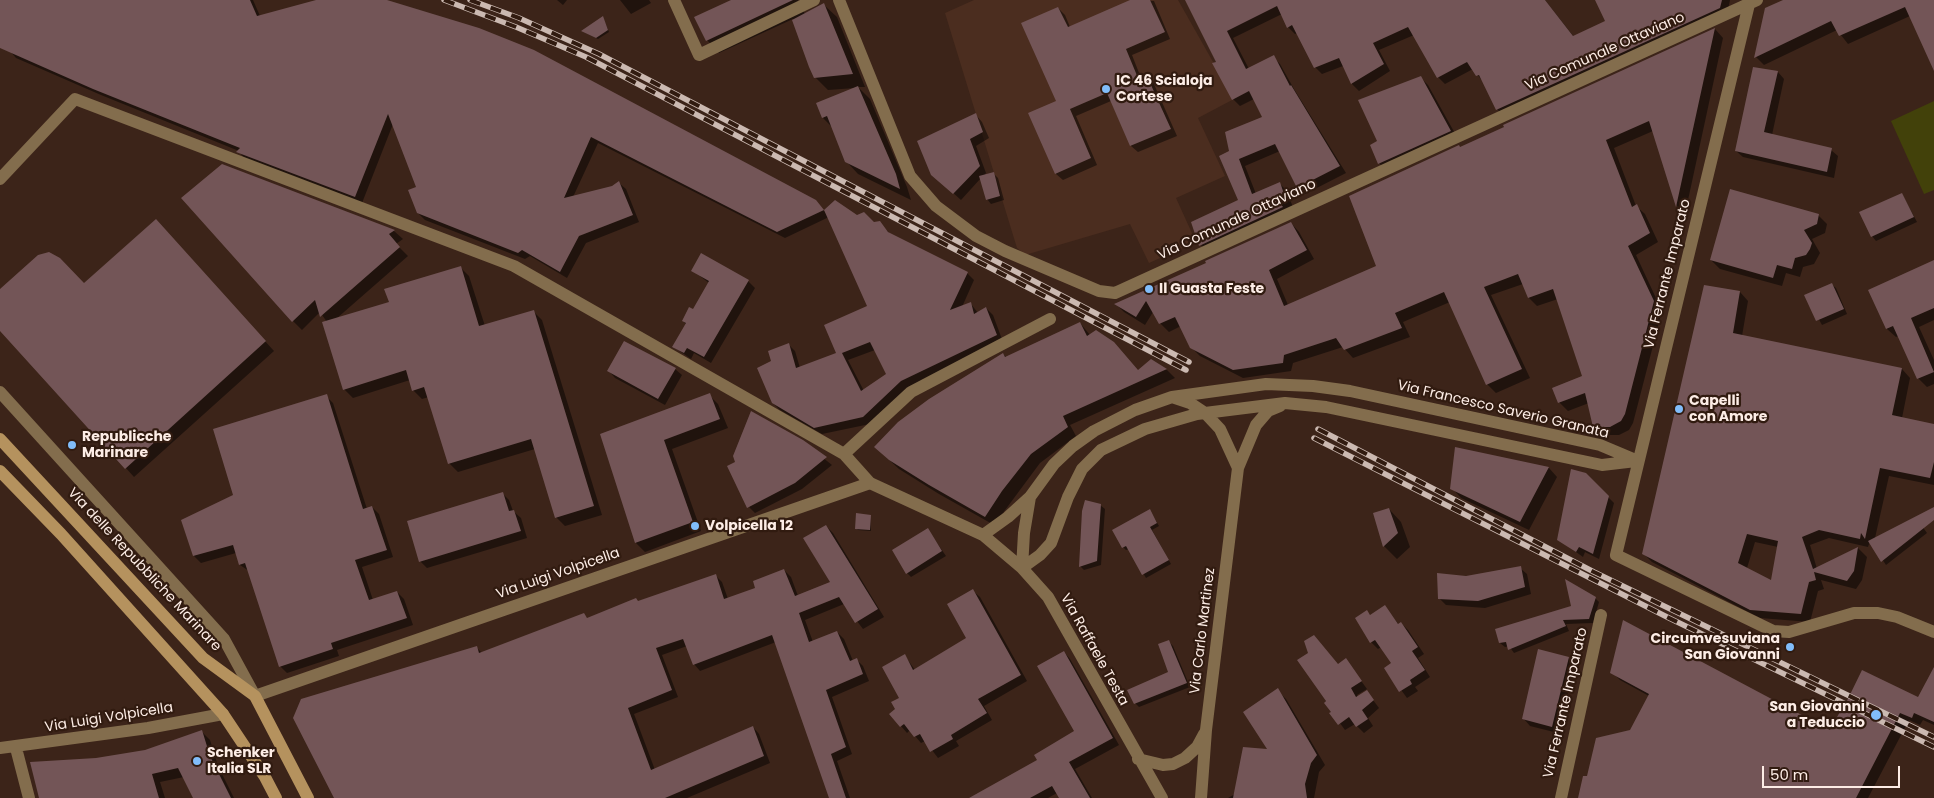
<!DOCTYPE html>
<style>
body{margin:0}
#map{position:relative;width:1934px;height:798px;overflow:hidden;background:#3c2419;font-family:Poppins,sans-serif}
canvas{display:block}
.scale{position:absolute;left:1762px;top:766px;width:138px;height:22px;box-sizing:border-box;border:2px solid #fdede6;border-top:0;padding-left:6px;font-size:15px;line-height:18px;white-space:nowrap;color:#fdede6;-webkit-text-stroke:4px #311b10;paint-order:stroke}
</style>
<div id="map">
<canvas width="1934" height="798"></canvas>
<div class="scale">50 m</div>
</div>
<script>
const c = document.querySelector('canvas').getContext('2d');
c.lineJoin = 'round';
function paint(path, color) { c.fillStyle = color; c.fill(path, 'evenodd'); }
const shape = rows => new Path2D(rows.map(r => 'M' + r).join(''));
function strokePath(path, color, width, dash) { c.strokeStyle = color; c.lineWidth = width; c.lineCap = dash ? 'butt' : 'round'; c.setLineDash(dash || []); c.stroke(path); }
function write(font, color, halo, rows, align = 'center') {
  c.font = font + ' Poppins,sans-serif'; c.lineWidth = 4.5; c.setLineDash([]); c.textBaseline = 'middle'; c.strokeStyle = halo; c.fillStyle = color; for (const [text, x, y, turn = 0] of rows) {
    c.save(); c.translate(x, y); c.rotate((+turn || 0) * Math.PI / 180); c.textAlign = isNaN(turn) ? turn : align; if (halo) c.strokeText(text, 0, 0); c.fillText(text, 0, 0); c.restore();
  }
}
paint(shape([
 [974,0,1178,0,1234,99,1198,118,1225,176,1176,198,1196,242,1149,263,1130,224,1025,255,1017,248,945,13]
]), '#4b2d1f');
paint(shape([
 [1934,101,1934,190,1924,194,1891,121]
]), '#42410a');
paint(shape([
 [0,0,253,0,260,16,321,0,383,0,825,211,856,216,874,224,879,222,891,235,967,273,974,280,962,307,971,304,978,313,986,308,993,315,1003,342,870,424,822,434,780,410,773,403,772,362,788,344,795,351,800,368,838,354,869,307,829,217,785,238,598,143,573,197,613,188,619,183,626,189,639,222,586,243,567,278,530,256,525,259,425,220,418,213,417,188,393,124,362,203,244,158,239,151,101,95,16,58,10,51,0,32],
 [875,350,888,374,864,391,848,360],
 [557,0,567,0,563,5],
 [620,0,649,0,651,3,631,14],
 [734,0,798,0,805,14,824,5,837,17,865,87,858,87,870,99,907,187,911,200,858,174,846,161,832,127,823,118,855,88,828,90,815,77,793,19,719,53,707,40],
 [1133,0,1154,1,1170,39,1132,55,1141,78,1146,76,1153,82,1177,136,1138,152,1131,146,1111,101,1076,116,1097,165,1063,180,1056,174,1030,114,1058,102,1058,8,1065,15,1070,27],
 [1188,0,1545,0,1574,37,1606,22,1596,0,1730,0,1727,15,1504,116,1497,109,1484,83,1473,69,1445,84,1438,77,1414,35,1379,50,1390,71,1359,91,1352,84,1343,66,1322,74,1315,67,1298,33,1295,34,1288,27,1282,14,1233,38,1249,69,1273,57,1280,64,1294,89,1346,173,1305,194,1298,187,1280,151,1245,166,1256,194,1280,184,1286,190,1293,207,1208,252,1201,245,1239,201,1231,152,1263,118,1254,99,1240,106,1233,99],
 [1786,0,1934,0,1934,68,1910,16,1848,44,1837,30,1764,65,1756,57,1766,9],
 [604,20,609,32,598,39,584,32],
 [1715,29,1723,38,1685,214,1677,206,1653,131,1614,148,1636,206,1645,214,1658,242,1636,255,1662,311,1633,423,1629,430,1619,435,1603,435,1594,426,1589,403,1568,411,1559,402,1554,389,1584,377,1558,299,1537,306,1529,298,1523,284,1491,295,1530,378,1496,393,1487,384,1450,302,1403,322,1410,337,1353,358,1343,347,1293,363,1291,371,1243,378,1200,356,1191,347,1181,326,1169,332,1160,323,1153,312,1145,325,1124,312,1116,304,1207,264,1291,223,1299,232,1314,259,1277,279,1288,305,1378,267,1460,148],
 [1778,72,1784,79,1772,135,1831,150,1838,156,1834,178,1743,157,1736,151],
 [1421,78,1428,85,1457,137,1386,170,1379,163,1379,142],
 [976,115,982,122,989,138,976,146,986,173,983,177,993,173,998,178,1004,200,991,204,987,199,981,178,961,200,940,181],
 [222,165,394,231,403,239,396,244,408,256,336,319,390,303,460,267,469,276,485,326,533,311,542,320,602,515,565,526,556,517,535,449,458,472,449,463,429,397,422,399,413,390,410,380,353,398,344,389,327,322,320,312,302,330,293,321],
 [1902,194,1917,222,1876,241,1872,236],
 [1818,215,1827,224,1825,233,1812,239,1820,253,1814,264,1803,267,1800,277,1786,273,1782,286,1720,269,1711,260],
 [164,230,274,351,134,477,0,329,0,291,84,285],
 [1934,261,1934,320,1919,327,1934,360,1934,384,1927,387,1918,378,1899,336,1896,337,1887,329,1870,290],
 [692,270,748,281,755,288,711,363,694,353,691,359,674,347,686,324,683,321,694,311,709,283],
 [1831,284,1836,288,1847,314,1822,325,1806,296],
 [1740,292,1748,301,1742,336,1902,369,1910,378,1902,418,1934,425,1934,485,1889,476,1875,538,1919,522,1927,533,1886,565,1870,541,1868,547,1829,538,1810,545,1817,569,1858,548,1867,557,1862,580,1856,589,1821,580,1824,589,1818,591,1810,622,1760,618,1652,562,1643,553],
 [1755,542,1778,547,1772,582,1747,568],
 [1080,323,1090,335,1114,343,1138,371,1151,360,1167,370,1175,378,1070,425,1076,436,1040,463,994,525,939,494,899,469,885,456,1003,354,1007,358],
 [675,369,682,375,665,405,615,378,609,371],
 [709,395,718,404,728,428,672,449,701,531,645,552,636,543,601,435],
 [326,396,333,403,367,509,372,507,379,514,393,557,362,567,373,600,397,592,404,599,413,625,337,650,339,656,287,673,280,666,249,571,240,565,236,553,201,563,194,556,235,495],
 [802,441,832,465,802,489,755,513,749,507],
 [1549,468,1557,477,1529,530,1461,498,1452,488],
 [1585,474,1614,503,1599,559,1585,552,1583,557,1558,539],
 [503,494,509,500,513,511,521,518,527,538,427,568,420,561],
 [1100,505,1105,509,1101,565,1084,570,1080,566],
 [1389,509,1401,522,1410,547,1397,559,1384,546,1374,514],
 [1152,514,1159,526,1152,530,1171,564,1146,578,1129,549,1126,550,1123,547],
 [870,516,871,531,858,530,856,528],
 [826,526,833,533,884,617,863,629,844,604,805,620,813,642,837,632,844,639,853,661,856,659,863,666,869,681,832,697,852,754,837,761,850,798,830,798,776,642,700,671,694,664,687,646,662,655,678,697,634,714,655,770,753,727,759,734,770,763,687,798,335,798,477,648,482,653,584,615,588,619,715,575,722,582,728,599,757,588,784,570,791,577,798,596,832,583],
 [928,530,946,556,911,577,907,573],
 [1520,568,1527,574,1531,594,1485,608,1446,605,1439,598,1466,577],
 [973,591,980,597,1027,681,984,706,992,720,956,741,959,746,938,758,925,741,921,743,910,730,907,733,901,726,897,710,901,699,905,656,915,670,968,638],
 [1595,598,1599,602,1593,623,1566,624,1569,631,1514,653,1509,646,1505,647,1500,643],
 [1385,607,1399,625,1401,623,1408,630,1424,654,1418,658,1430,677,1415,687,1418,691,1407,698,1385,668,1393,664,1381,647,1378,649,1371,642,1367,612,1371,616],
 [1169,642,1173,646,1190,687,1139,707,1135,703,1169,672],
 [1064,652,1070,659,1119,745,1075,769,1092,798,1060,798,1057,793,1048,798,972,798,1039,760,1076,732],
 [1568,658,1575,665,1558,733,1530,726,1524,719],
 [1346,660,1367,689,1357,695,1358,697,1367,692,1379,708,1368,718,1373,726,1364,733,1355,724,1345,730,1325,703,1338,665],
 [1612,672,1831,732,1919,699,1934,683,1934,725,1923,720,1920,725,1909,720,1868,798,1579,798,1588,778,1631,731,1649,696,1620,680],
 [1277,690,1286,699,1325,765,1319,772,1314,798,1228,798,1235,794,1270,751],
 [202,732,210,740,218,766,234,798,195,798,184,777,160,782,165,798,40,798,96,759,146,751]
]), '#0007');
paint(shape([
 [0,0,250,0,257,16,316,0,387,0,479,28,534,50,816,200,824,210,777,232,591,137,564,198,612,186,619,181,633,215,579,236,560,272,522,250,518,253,417,213,408,190,416,187,388,114,355,197,236,152,240,148,93,89,0,48],
 [731,0,793,0,706,41,694,17],
 [1130,0,1150,0,1165,32,1126,49,1138,78,1146,74,1171,129,1130,146,1107,93,1070,109,1091,158,1055,174,1028,113,1056,101,1021,23,1058,7,1068,27],
 [1185,0,1545,0,1573,36,1605,21,1595,0,1722,0,1720,8,1496,110,1479,75,1476,76,1467,62,1437,78,1408,27,1373,43,1384,64,1351,84,1339,58,1314,68,1292,25,1287,28,1277,6,1227,31,1246,69,1274,55,1290,86,1291,85,1340,166,1297,188,1275,144,1239,159,1252,194,1280,182,1286,200,1280,203,1283,207,1199,246,1191,222,1238,200,1219,156,1229,151,1225,132,1262,117,1249,91,1232,100,1212,63,1216,62],
 [1783,0,1934,0,1934,71,1905,7,1839,36,1831,21,1754,58,1765,8],
 [824,3,853,74,814,78,809,67,792,20],
 [603,16,608,30,596,38,581,31],
 [1715,28,1676,207,1649,121,1606,140,1632,207,1637,204,1650,233,1628,246,1654,301,1625,414,1621,421,1610,427,1593,427,1585,393,1558,403,1552,388,1582,376,1553,289,1528,298,1518,274,1484,287,1522,369,1486,385,1444,292,1395,313,1402,328,1344,350,1336,338,1284,355,1283,363,1233,370,1190,348,1175,317,1159,324,1146,301,1136,317,1114,304,1206,263,1205,261,1291,222,1307,250,1269,270,1284,306,1376,266,1349,196,1459,145,1460,147,1504,127,1503,125],
 [1753,67,1778,71,1764,132,1832,148,1827,172,1735,151],
 [1421,76,1451,131,1378,164,1370,145,1377,141,1358,100],
 [858,86,896,174,900,189,845,162,827,116,822,118,816,103],
 [976,113,983,132,970,139,980,166,953,194,931,175,917,141],
 [222,164,395,230,389,234,400,247,320,317,315,300,292,322,181,198],
 [994,172,1000,196,986,200,979,176],
 [1730,189,1819,214,1817,224,1804,230,1812,243,1810,249,1806,255,1795,258,1792,269,1777,265,1773,278,1710,260],
 [1902,193,1914,217,1871,237,1859,212],
 [835,200,857,215,864,212,874,222,880,221,888,232,968,272,950,310,971,302,974,314,986,307,997,335,901,381,863,417,814,428,772,403,757,368,771,361,768,351,789,343,796,368,836,353,824,325,867,306,824,210],
 [870,342,886,374,861,391,842,353],
 [156,219,266,341,125,469,0,331,0,289,38,255,49,252,60,258,84,283],
 [701,253,749,280,704,357,687,348,684,353,672,347,686,323,682,321,689,307,693,309,709,281,691,271],
 [1934,260,1934,308,1911,318,1934,372,1917,379,1893,326,1886,329,1868,290],
 [461,266,479,326,534,310,594,506,555,518,531,439,448,464,424,387,412,391,406,370,343,390,322,322,389,302,384,289],
 [1832,283,1844,309,1816,321,1804,295],
 [1704,285,1740,291,1733,333,1902,368,1892,415,1934,424,1934,462,1930,478,1880,468,1865,539,1861,533,1860,539,1819,530,1802,537,1813,569,1858,547,1854,571,1847,581,1814,572,1816,580,1809,582,1801,614,1750,610,1642,554],
 [1747,534,1778,541,1771,580,1738,563],
 [1080,322,1087,336,1096,330,1114,342,1138,370,1151,359,1167,369,1063,416,1068,427,1031,454,1002,491,985,517,929,485,889,460,874,447,898,422,929,399,1003,353,1005,357],
 [624,341,676,368,658,399,607,371],
 [710,393,720,419,664,440,693,522,635,543,600,434],
 [327,394,363,509,372,506,387,550,355,560,369,600,397,591,407,618,331,643,333,649,279,667,245,563,239,565,233,545,193,556,181,520,233,495,213,429],
 [751,411,803,440,827,457,795,483,747,508,727,466,735,462,733,456],
 [1455,447,1549,467,1520,522,1450,489],
 [1571,469,1586,473,1609,496,1593,554,1579,547,1576,552,1557,540],
 [503,492,509,511,514,510,521,531,419,562,407,521],
 [1085,500,1101,504,1097,561,1079,567,1082,511],
 [1934,507,1934,520,1881,562,1868,541],
 [1389,508,1398,533,1383,547,1373,513],
 [1150,509,1157,523,1150,527,1169,560,1142,575,1126,546,1122,548,1112,530],
 [856,513,871,515,870,530,855,529],
 [826,525,878,609,855,623,839,597,799,613,809,642,837,631,850,661,857,658,863,674,826,690,846,747,831,754,846,798,829,798,772,635,693,665,683,639,656,648,672,690,628,708,651,770,753,726,764,756,665,798,334,798,293,718,301,699,477,646,479,653,584,613,587,618,636,598,638,601,716,574,724,599,755,588,753,581,784,569,795,596,830,582,803,538],
 [928,528,942,551,906,574,892,550],
 [1521,566,1525,587,1478,601,1438,599,1437,573,1466,576],
 [1565,579,1596,597,1589,619,1563,620,1566,626,1508,650,1506,642,1499,643,1495,629,1571,606],
 [973,589,1021,675,978,699,987,713,951,735,953,739,930,752,920,734,914,737,904,724,900,727,889,714,895,709,891,702,899,698,882,667,905,654,913,670,966,638,947,604],
 [1385,605,1398,624,1401,622,1418,647,1412,651,1425,670,1410,680,1412,684,1399,692,1384,668,1391,663,1375,640,1370,643,1355,618,1367,610,1370,615],
 [1623,620,1830,730,1842,708,1843,709,1862,670,1918,697,1934,667,1934,722,1914,713,1912,718,1900,713,1856,798,1578,798,1583,776,1587,776,1596,738,1630,730,1649,694,1610,673],
 [1314,635,1338,664,1346,658,1362,681,1351,688,1356,697,1367,690,1374,700,1362,710,1368,719,1356,727,1349,717,1338,725,1329,713,1331,712,1324,703,1326,701,1297,660,1308,653,1304,641],
 [1169,640,1187,683,1134,704,1127,690,1168,672,1158,644],
 [1538,649,1569,657,1552,727,1522,719],
 [1064,651,1113,738,1069,762,1090,798,1059,798,1052,786,1030,798,969,798,1037,760,1034,755,1074,731,1037,666],
 [1278,688,1317,755,1311,763,1305,784,1307,798,1233,798,1243,747,1267,749,1243,712],
 [202,730,210,756,231,798,193,798,178,768,152,774,159,798,39,798,30,762,96,758,145,750]
]), '#735557');
strokePath(shape([
 [674,0,699,55,814,0],
 [839,0,910,176,936,206,976,236,1005,251,1099,291,1115,293,1757,0],
 [1750,0,1616,555,1773,631,1789,632,1854,613,1878,613,1897,617,1934,632],
 [0,179,75,99,514,266,844,454,870,483,983,535,1022,568,1048,597,1162,798],
 [0,392,224,639,255,696,870,483],
 [1172,397,1190,403,1205,413,1220,429,1238,468],
 [844,454,911,392,1050,319],
 [983,535,1008,517,1030,497,1054,464,1073,446,1094,431,1135,410,1172,397,1266,384,1313,386,1350,391,1600,445,1638,461],
 [1022,568,1040,555,1051,543,1068,497,1082,469,1101,450,1145,429,1197,414,1285,403,1326,407,1602,465,1636,461],
 [1022,568,1024,533,1030,497],
 [0,748,148,728,223,714],
 [16,748,29,798],
 [1138,759,1163,765,1173,764,1185,758,1197,747,1204,734],
 [1201,798,1206,730,1238,468,1256,425,1268,411,1280,406],
 [1561,798,1601,615]
]), '#836d4d', 12);
strokePath(shape([
 [0,439,203,658,255,696,308,798],
 [0,471,61,534,223,714,265,777,276,798]
]), '#b5925e', 12);
const rail = shape([
 [444,0,516,27,586,57,1186,370],
 [470,0,519,18,599,54,1189,362],
 [1318,429,1594,572,1934,737],
 [1314,438,1667,617,1934,747]
]);
strokePath(rail, '#cbb9b1', 5.5);
strokePath(rail, '#311b10', 4, [11]);
for (const [x, y, r, color] of [
 [1106,89,5,"#81bdfa"],
 [1149,289,5,"#81bdfa"],
 [1679,409,5,"#81bdfa"],
 [72,445,5,"#81bdfa"],
 [695,526,5,"#81bdfa"],
 [1790,647,5,"#81bdfa"],
 [1876,715,6,"#81bdfa"],
 [197,761,5,"#81bdfa"]
]) { const dot = new Path2D(); dot.arc(x, y, r, 0, 2 * Math.PI); c.fillStyle = color; c.fill(dot); strokePath(dot, '#311b10', 2); }
write('14px', '#fdede6', '#311b10', [
 ["Via Comunale Ottaviano",1605,52,-24],
 ["Via Comunale Ottaviano",1237,220,-25],
 ["Via Ferrante Imparato",1668,274,-76],
 ["Via Francesco Saverio Granata",1503,410,13],
 ["Via delle Repubbliche Marinare",144,570,47],
 ["Via Luigi Volpicella",558,574,-19],
 ["Via Carlo Martinez",1203,631,-83],
 ["Via Raffaele Testa",1094,650,61],
 ["Via Ferrante Imparato",1566,703,-77],
 ["Via Luigi Volpicella",109,718,-9]
]);
write('bold 14px', '#fdede6', '#311b10', [
 ["IC 46 Scialoja",1116,81],
 ["Cortese",1116,97],
 ["Il Guasta Feste",1159,289],
 ["Capelli",1689,401],
 ["con Amore",1689,417],
 ["Republicche",82,437],
 ["Marinare",82,453],
 ["Volpicella 12",705,526],
 ["Circumvesuviana",1780,639,"right"],
 ["San Giovanni",1780,655,"right"],
 ["San Giovanni",1865,707,"right"],
 ["a Teduccio",1865,723,"right"],
 ["Schenker",207,753],
 ["Italia SLR",207,769]
], 'left');
</script>
